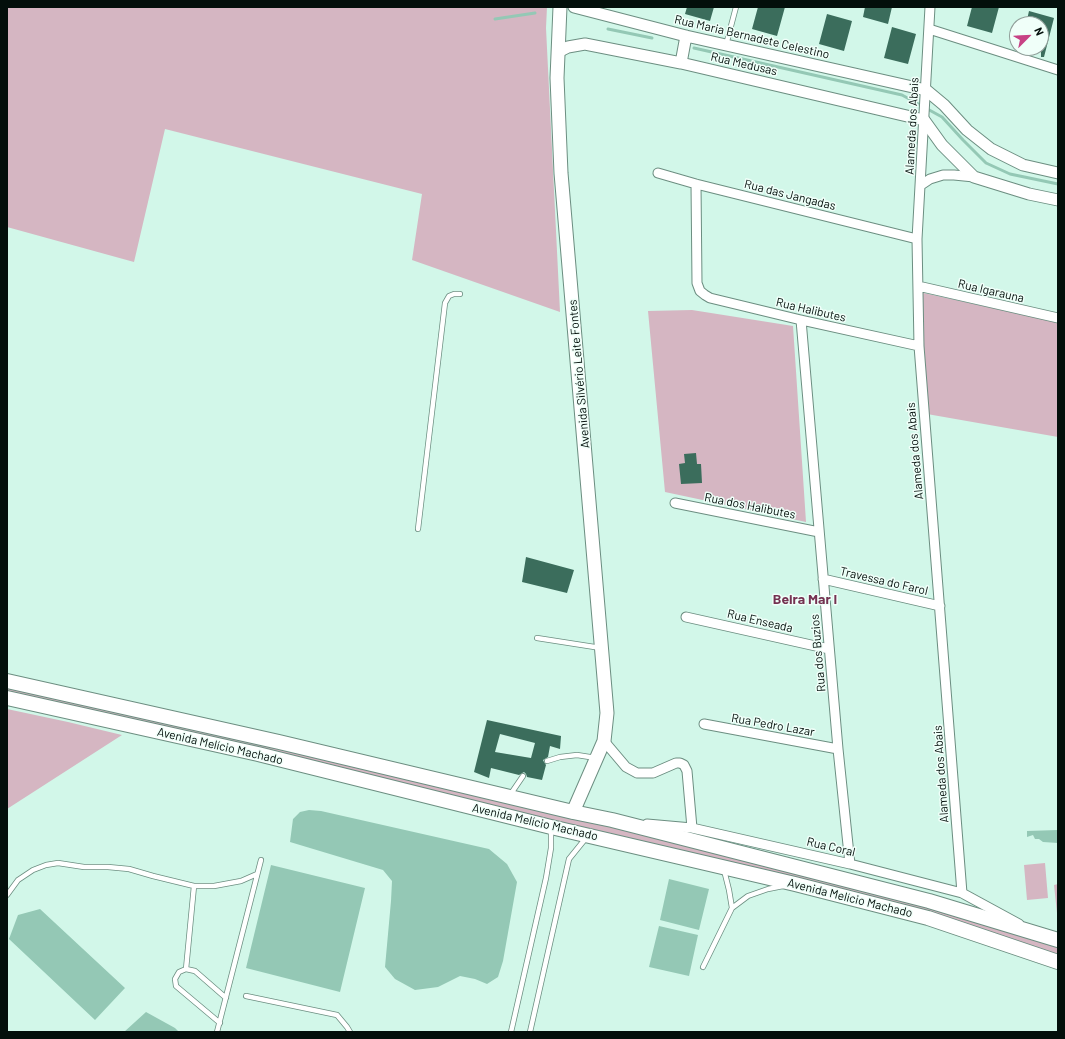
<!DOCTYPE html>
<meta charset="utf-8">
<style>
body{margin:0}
#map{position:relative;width:1065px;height:1039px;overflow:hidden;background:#d2f7e9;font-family:Barlow,sans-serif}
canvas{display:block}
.frame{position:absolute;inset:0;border:8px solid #030f0b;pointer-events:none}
.north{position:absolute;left:1009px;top:16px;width:40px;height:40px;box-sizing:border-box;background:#f0fff9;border:1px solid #919f9a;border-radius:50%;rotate:66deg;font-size:11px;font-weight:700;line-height:16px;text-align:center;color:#030f0b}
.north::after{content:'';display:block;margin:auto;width:14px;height:18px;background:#c74285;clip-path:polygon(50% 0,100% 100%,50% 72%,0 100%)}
</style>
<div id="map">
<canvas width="1065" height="1039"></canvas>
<div class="frame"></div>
<div class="north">N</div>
</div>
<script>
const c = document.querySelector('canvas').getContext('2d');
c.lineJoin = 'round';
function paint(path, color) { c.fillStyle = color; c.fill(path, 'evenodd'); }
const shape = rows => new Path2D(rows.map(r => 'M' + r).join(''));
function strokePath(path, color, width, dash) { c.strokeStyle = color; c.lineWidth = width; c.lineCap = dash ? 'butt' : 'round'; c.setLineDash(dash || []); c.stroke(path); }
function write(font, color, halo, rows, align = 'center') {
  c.font = font + ' Barlow,sans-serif'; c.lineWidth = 3; c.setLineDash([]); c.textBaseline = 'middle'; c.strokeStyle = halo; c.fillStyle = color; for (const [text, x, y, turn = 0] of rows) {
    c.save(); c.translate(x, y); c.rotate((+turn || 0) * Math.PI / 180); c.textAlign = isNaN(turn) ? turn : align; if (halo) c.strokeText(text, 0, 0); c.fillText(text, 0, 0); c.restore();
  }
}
paint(shape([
 [7,7,547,7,546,28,560,312,412,260,422,194,165,129,134,262,7,227],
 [919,292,1058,322,1058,437,927,414],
 [692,310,793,326,806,522,665,492,648,311],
 [7,686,639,831,958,914,1058,948,1058,957,7,694],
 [7,709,68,722,122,735,7,809],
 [1045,863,1048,898,1027,900,1024,865],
 [1058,884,1058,913,1057,913,1054,885]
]), '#d5b6c2');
paint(shape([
 [309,810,321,811,489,849,507,864,517,882,503,961,498,977,487,984,475,979,460,976,438,987,415,990,395,979,385,967,391,901,392,881,383,870,290,842,293,819,300,812],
 [1058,830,1058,843,1043,842,1039,839,1035,839,1033,835,1027,837,1027,831],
 [271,865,365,888,340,992,246,968],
 [669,879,709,889,699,930,660,920],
 [40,909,125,988,95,1020,9,939,18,915],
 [659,926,698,935,689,976,649,967],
 [146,1012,175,1028,179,1032,124,1032]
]), '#94c8b5');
strokePath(shape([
 [495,19,535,13],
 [608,29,652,38],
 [694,48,902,95,942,117,963,140,986,163,1010,174,1058,184]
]), '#94c8b5', 3);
paint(shape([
 [687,7,714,7,710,21,685,14],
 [758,7,785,7,777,36,752,29],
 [865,7,892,7,888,24,863,17],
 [972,7,999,7,992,33,967,26],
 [1029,11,1054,18,1044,57,1041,57,1041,24,1026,24],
 [827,14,852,21,844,51,819,44],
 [892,27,916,34,908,64,884,58],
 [696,453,697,464,701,464,702,483,681,484,679,464,685,463,684,454],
 [526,557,574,570,567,593,522,582],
 [487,720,561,736,560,749,550,746,548,757,543,760,544,762,546,765,542,780,527,777,526,774,524,772,519,775,491,768,489,778,474,772],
 [500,734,535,743,531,758,495,752]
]), '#3b6d5c');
const service = shape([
 [726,45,736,7],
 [418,529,445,303,449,296,454,294,460,294],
 [537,638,601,648],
 [547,761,560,757,577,755,596,758],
 [510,795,523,776],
 [724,870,729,890,732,908],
 [7,895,18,880,33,870,46,865,58,863,84,867,108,867,129,869,153,876,194,886,214,886,241,881,257,874],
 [703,967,732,908,748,896,768,889,783,886],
 [186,969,194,886],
 [246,996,337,1015,347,1027,350,1032],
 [220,1023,176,986,175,979,179,972,186,969,195,971,226,998],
 [217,1032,261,860],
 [511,1032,546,878,551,848,551,828],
 [530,1032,569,859,586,838]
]);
const minor = shape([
 [930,7,917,239,919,346,962,893],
 [929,29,1058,70],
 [658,173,696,184,917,239],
 [696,184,697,283,700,291,705,295,710,298,801,320,919,346],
 [921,185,930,179,943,175,954,175,974,177],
 [918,286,1058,318],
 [801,320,838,749,850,864],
 [675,503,819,532],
 [823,579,940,606],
 [686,617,829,649],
 [704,724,838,749],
 [604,741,626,767,637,773,653,773,676,763,680,763,684,765,687,771,692,828],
 [647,824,692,828,850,864,962,893,1019,924]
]);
const tertiary = shape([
 [574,7,686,36,926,90,944,105,967,130,991,149,1023,165,1058,173],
 [558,52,568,47,585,44,681,63,924,120,942,145,974,177,1029,194,1058,200],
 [681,63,686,36]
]);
const secondary = shape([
 [560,7,557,78,561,173,607,713,604,741,573,812]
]);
const primary = shape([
 [7,681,279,742,573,812,612,820,929,901,1058,940],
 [7,698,258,754,551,827,795,884,928,918,1058,962]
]);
strokePath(service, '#6c8e81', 6);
strokePath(minor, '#6c8e81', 11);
strokePath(tertiary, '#6c8e81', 13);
strokePath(secondary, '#6c8e81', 15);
strokePath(primary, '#6c8e81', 16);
strokePath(service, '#fff', 4.5);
strokePath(minor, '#fff', 9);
strokePath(tertiary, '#fff', 11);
strokePath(secondary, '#fff', 13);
strokePath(primary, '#fff', 14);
write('12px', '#030f0b', '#f0fff9', [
 ["Rua Maria Bernadete Celestino",752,37,13],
 ["Rua Medusas",744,64,13],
 ["Alameda dos Abais",912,126,-87],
 ["Rua das Jangadas",790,195,14],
 ["Rua Igarauna",991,291,13],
 ["Rua Halibutes",811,310,13],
 ["Avenida Silvério Leite Fontes",579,374,-95],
 ["Alameda dos Abais",915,451,-95],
 ["Rua dos Halibutes",750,506,11],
 ["Travessa do Farol",884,581,13],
 ["Rua Enseada",760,621,13],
 ["Rua dos Buzios",818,653,-95],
 ["Rua Pedro Lazar",773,725,10],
 ["Avenida Melício Machado",220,746,13],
 ["Alameda dos Abais",941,774,-94],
 ["Avenida Melício Machado",535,822,13],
 ["Rua Coral",831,847,13],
 ["Avenida Melício Machado",850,898,14]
]);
write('bold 14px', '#743251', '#f0fff9', [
 ["Beira Mar I",805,599]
]);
</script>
